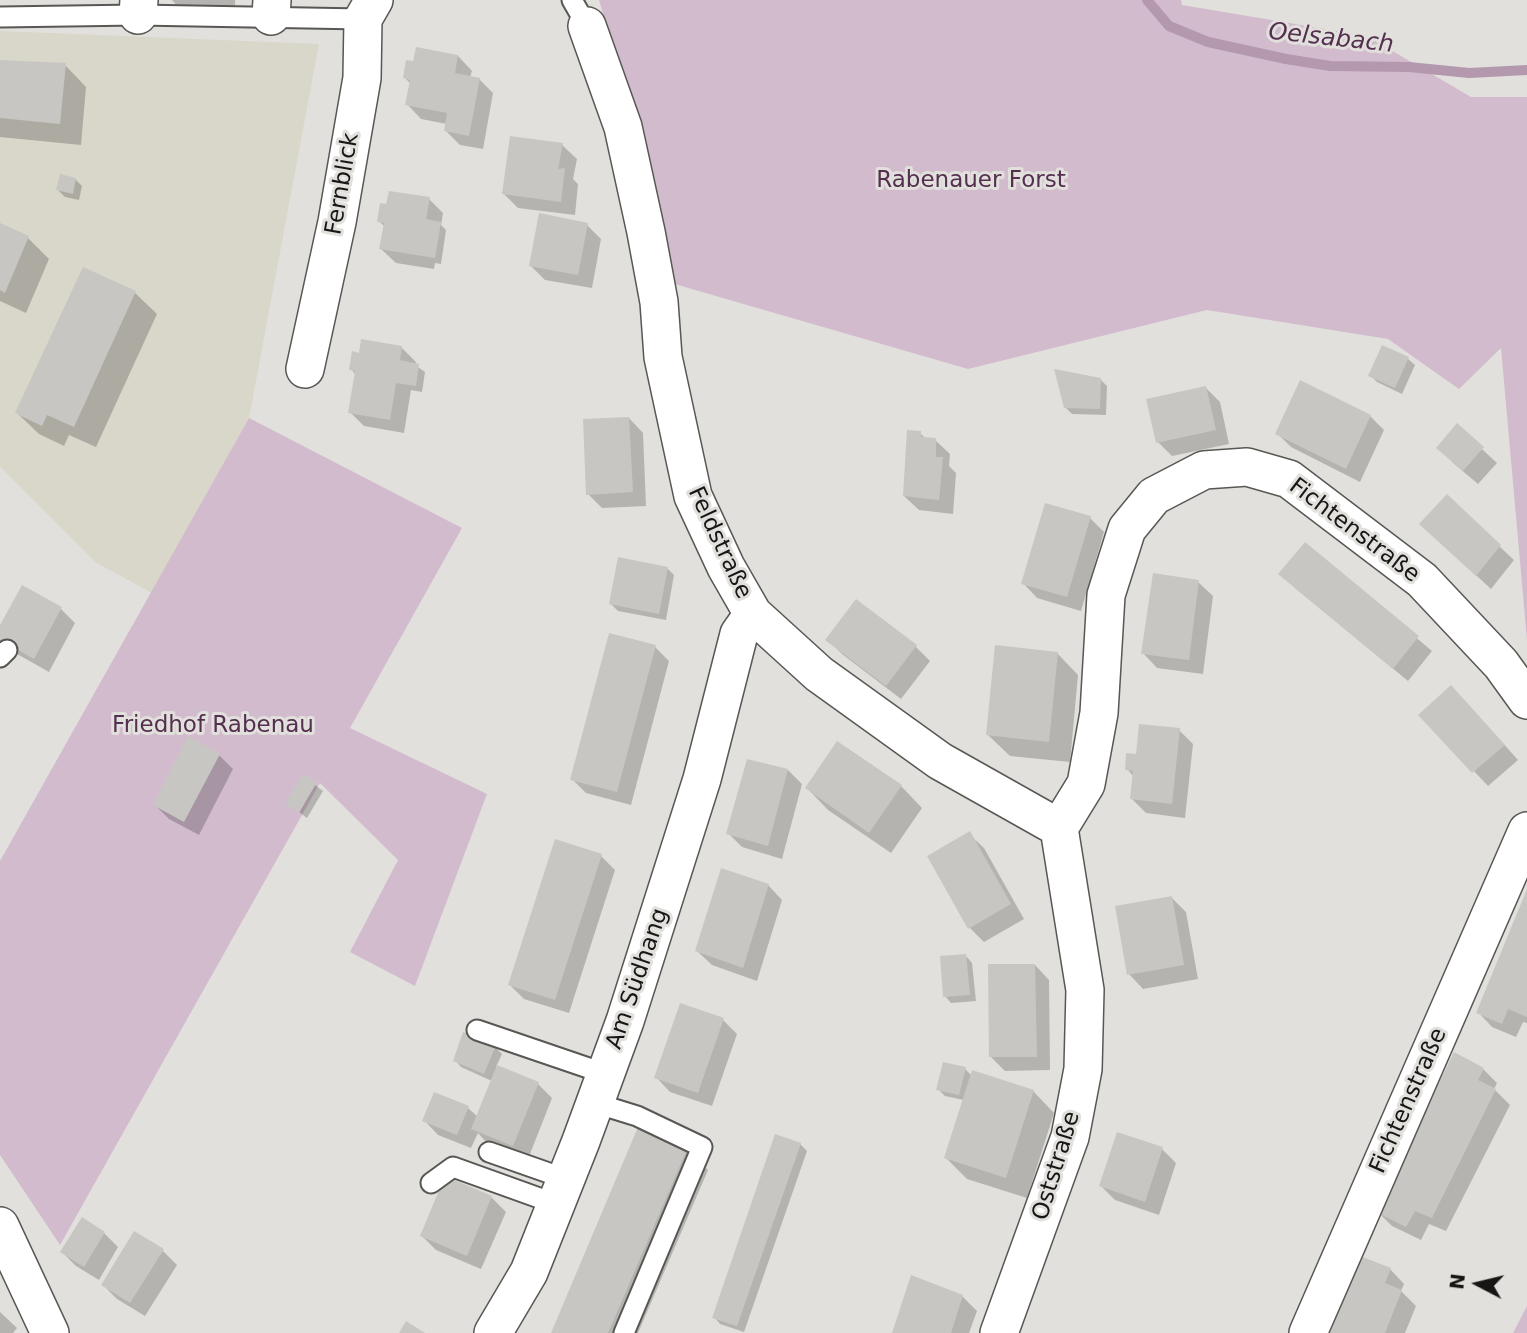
<!DOCTYPE html>
<meta charset="utf-8">
<style>
body{margin:0}
#map{position:relative;width:1527px;height:1333px;overflow:hidden;background:#e1e0dc;font-family:"DejaVu Sans",sans-serif}
canvas{display:block}
.north{position:absolute;left:1443px;top:1249px;width:70px;height:70px;-webkit-text-stroke:5px #e1e0dc;paint-order:stroke;rotate:277deg;font-size:19px;font-weight:700;line-height:28px;text-align:center;color:#171615}
.north::after{content:'';display:block;margin:auto;width:24px;height:32px;background:#171615;clip-path:polygon(50% 0,100% 100%,50% 72%,0 100%)}
</style>
<div id="map">
<canvas width="1527" height="1333"></canvas>
<div class="north">N</div>
</div>
<script>
const c = document.querySelector('canvas').getContext('2d');
c.lineJoin = 'round';
function paint(path, color) { c.fillStyle = color; c.fill(path, 'evenodd'); }
const shape = rows => new Path2D(rows.map(r => 'M' + r).join(''));
function strokePath(path, color, width, dash) { c.strokeStyle = color; c.lineWidth = width; c.lineCap = dash ? 'butt' : 'round'; c.setLineDash(dash || []); c.stroke(path); }
function write(font, color, halo, rows, align = 'center') {
  c.font = font + ' "DejaVu Sans",sans-serif'; c.lineWidth = 6; c.setLineDash([]); c.textBaseline = 'middle'; c.strokeStyle = halo; c.fillStyle = color; for (const [text, x, y, turn = 0] of rows) {
    c.save(); c.translate(x, y); c.rotate((+turn || 0) * Math.PI / 180); c.textAlign = isNaN(turn) ? turn : align; if (halo) c.strokeText(text, 0, 0); c.fillText(text, 0, 0); c.restore();
  }
}
paint(shape([
 [0,31,319,44,249,418,152,593,95,562,0,467]
]), '#d9d6ca');
paint(shape([
 [599,0,1181,0,1182,5,1367,36,1471,97,1527,97,1527,640,1501,348,1459,389,1388,339,1207,310,968,369,671,283,625,87],
 [249,418,462,528,350,728,487,794,415,986,350,952,398,860,320,783,60,1245,0,1155,0,861],
 [1527,1306,1527,1333,1513,1333]
]), '#d3bbce');
paint(shape([
 [172,0,235,0,235,10,181,10],
 [458,56,472,71,470,77,479,79,493,93,483,149,460,145,446,131,447,124,421,119,407,104,411,84,405,78,414,65],
 [0,61,65,65,86,87,81,145,0,137],
 [562,145,577,159,573,179,578,184,575,215,518,208,504,194],
 [75,179,82,186,79,200,65,197,58,190],
 [429,199,443,213,441,225,446,230,441,264,435,263,434,269,396,263,381,249,385,227,379,221],
 [0,225,28,238,49,259,26,313,0,301],
 [587,225,601,239,592,288,545,280,530,265],
 [84,269,135,293,157,314,96,447,69,435,64,446,39,434,17,413],
 [402,348,416,362,415,365,425,372,422,392,411,390,404,433,364,426,350,412,356,375,351,369,360,354],
 [1408,359,1415,365,1402,394,1377,382,1370,375],
 [1100,379,1107,386,1106,415,1072,414,1065,407],
 [1206,388,1220,402,1229,444,1172,456,1158,442],
 [1370,416,1384,430,1360,482,1291,447,1277,433],
 [629,418,643,433,646,506,602,508,588,494],
 [1457,426,1497,463,1478,484,1452,462],
 [920,433,926,439,935,440,950,454,949,466,956,473,953,514,919,510,904,496],
 [1090,518,1104,532,1081,611,1037,598,1023,583],
 [1436,538,1499,546,1514,560,1491,589],
 [1305,544,1432,651,1408,681,1295,588],
 [667,568,674,575,666,620,618,611,611,604],
 [1198,582,1213,596,1203,674,1157,668,1143,653],
 [856,602,916,647,930,661,901,699,842,654,828,640],
 [61,609,75,623,49,672,10,650,0,640,0,628],
 [655,647,669,661,631,805,586,793,572,779],
 [1057,653,1078,675,1070,762,1010,756,988,735],
 [1465,701,1518,760,1488,786,1421,715],
 [1179,730,1193,744,1185,818,1146,813,1132,799,1134,777,1127,769,1137,756],
 [219,755,233,769,199,835,169,819,155,805],
 [788,770,802,784,782,859,742,847,728,833],
 [303,776,323,791,307,818,287,803],
 [901,786,922,808,891,853,828,810,807,788],
 [969,834,984,848,1024,919,984,942,970,928,929,857],
 [601,856,615,870,569,1013,524,999,510,985],
 [768,885,782,900,757,981,712,965,697,951],
 [1527,894,1527,1023,1523,1022,1516,1037,1492,1027,1478,1012],
 [1171,897,1186,912,1198,979,1143,989,1129,974],
 [966,956,972,963,976,1001,951,1003,945,996],
 [1035,965,1049,980,1050,1070,1005,1071,991,1057],
 [723,1020,737,1034,712,1106,670,1092,656,1077],
 [495,1047,502,1054,496,1067,538,1084,552,1098,528,1159,487,1143,478,1133,471,1148,438,1135,424,1120,435,1094,468,1108,478,1117,492,1081,461,1067,455,1060],
 [965,1069,972,1076,1033,1091,1054,1113,1027,1198,967,1179,946,1158,964,1100,945,1096,938,1089],
 [1483,1069,1497,1083,1494,1089,1510,1105,1446,1231,1429,1224,1421,1240,1392,1226,1378,1212],
 [800,1144,807,1151,744,1332,720,1324,714,1317],
 [687,1149,708,1170,638,1333,553,1333],
 [1162,1149,1176,1163,1159,1215,1115,1200,1101,1186],
 [491,1197,506,1212,481,1269,436,1250,422,1236],
 [104,1233,118,1247,99,1280,76,1266,62,1252],
 [163,1251,177,1265,145,1316,117,1299,103,1285],
 [1390,1269,1404,1284,1401,1291,1416,1306,1405,1333,1331,1333],
 [962,1296,977,1311,969,1333,893,1333],
 [0,1312,17,1328,13,1333,0,1333]
]), '#0003');
strokePath(shape([
 [1147,0,1169,26,1208,42,1286,59,1330,66,1409,67,1469,73,1527,70]
]), '#b398ae', 10);
paint(shape([
 [416,47,458,55,455,73,480,78,469,136,444,131,447,113,405,105,410,80,403,78,406,60,413,61],
 [0,60,66,63,60,124,0,118],
 [510,136,563,143,558,169,565,168,561,202,502,194],
 [60,174,76,178,73,194,56,190],
 [389,191,430,197,426,219,441,222,435,258,379,249,384,223,377,222,380,203,386,204],
 [539,213,588,223,578,275,529,266],
 [0,223,29,236,5,293,0,290],
 [83,267,136,291,74,427,47,415,42,426,15,413],
 [361,339,402,346,400,360,419,364,416,386,396,383,390,420,348,413,355,371,349,370,352,351,359,353],
 [1382,345,1409,357,1395,388,1368,376],
 [1054,369,1101,378,1100,409,1064,408],
 [1300,380,1371,415,1346,469,1275,434],
 [1206,386,1216,430,1156,443,1146,399],
 [629,417,633,492,586,495,583,419],
 [1457,423,1484,447,1463,471,1436,448],
 [907,430,921,431,921,437,936,438,936,457,943,457,939,500,903,496],
 [1447,494,1501,545,1476,576,1419,524],
 [1045,503,1091,516,1067,597,1021,584],
 [1305,542,1419,636,1393,669,1278,574],
 [618,557,668,567,659,614,609,604],
 [1153,573,1199,580,1189,660,1141,654],
 [22,585,62,607,34,659,0,640,0,625],
 [856,599,917,645,886,686,825,640],
 [609,633,656,645,617,792,570,780],
 [995,645,1058,652,1049,742,986,735],
 [1451,685,1505,745,1472,773,1418,715],
 [1139,724,1180,728,1172,804,1130,799,1133,771,1125,770,1126,753,1136,754],
 [188,736,220,754,184,822,153,805],
 [837,741,902,785,869,833,805,788],
 [747,759,788,769,768,846,726,834],
 [303,773,317,782,299,813,285,804],
 [970,831,1011,904,968,929,927,856],
 [555,839,602,854,555,1000,508,985],
 [721,868,769,884,743,968,695,951],
 [1527,889,1527,1017,1508,1009,1502,1024,1476,1013],
 [1172,896,1184,965,1127,975,1115,906],
 [966,954,970,995,943,997,940,956],
 [988,964,1035,964,1037,1057,989,1057],
 [680,1003,724,1018,698,1093,654,1078],
 [463,1032,496,1045,484,1074,453,1061],
 [1454,1052,1484,1068,1478,1080,1496,1089,1432,1218,1415,1211,1406,1227,1376,1212],
 [943,1062,966,1067,959,1095,936,1090],
 [497,1065,539,1082,513,1146,471,1129],
 [972,1070,1034,1090,1006,1178,944,1158],
 [434,1092,469,1106,457,1135,422,1121],
 [638,1127,688,1147,608,1333,551,1333],
 [1117,1132,1163,1147,1145,1202,1099,1186],
 [775,1134,801,1143,737,1326,712,1318],
 [445,1176,492,1196,467,1256,420,1236],
 [82,1217,105,1232,84,1267,60,1252],
 [134,1231,164,1249,130,1303,101,1285],
 [1360,1256,1391,1268,1385,1283,1402,1290,1385,1333,1330,1333],
 [911,1275,963,1295,951,1333,892,1333],
 [406,1321,425,1333,399,1333]
]), '#c7c6c2');
const service = shape([
 [572,0,587,26],
 [0,17,138,15,363,19],
 [0,657,7,650],
 [477,1030,606,1074],
 [595,1103,637,1116,702,1147,624,1333],
 [489,1152,566,1179],
 [431,1183,453,1167,556,1204]
]);
const minor = shape([
 [138,15,139,0],
 [271,16,272,0],
 [587,26,623,127,646,232,659,302,663,357,693,496,726,567,753,614,819,674,940,761,1059,828],
 [305,369,337,222,362,78,363,19,374,0],
 [1059,828,1086,784,1099,713,1106,595,1127,529,1154,496,1204,470,1247,467,1289,479,1422,580,1501,664,1527,700],
 [0,1226,50,1333],
 [493,1333,529,1272,581,1141,625,1021,702,779,739,634,753,614],
 [999,1333,1070,1137,1083,1069,1085,990,1059,828],
 [1308,1333,1527,831]
]);
strokePath(service, '#585754', 23);
strokePath(minor, '#585754', 40);
strokePath(service, '#fff', 19);
strokePath(minor, '#fff', 37);
write('23px', '#552f50', '#e1e0dc', [
 ["Rabenauer Forst",971,181],
 ["Friedhof Rabenau",213,726]
]);
write('23px', '#171615', '#e1e0dc', [
 ["Fernblick",343,184,-80],
 ["Fichtenstraße",1354,531,37],
 ["Feldstraße",719,543,65],
 ["Am Südhang",638,979,-71],
 ["Fichtenstraße",1409,1101,-66],
 ["Oststraße",1057,1166,-73]
]);
write('italic 24px', '#552f50', '#e1e0dc', [
 ["Oelsabach",1331,39,6]
]);
</script>
